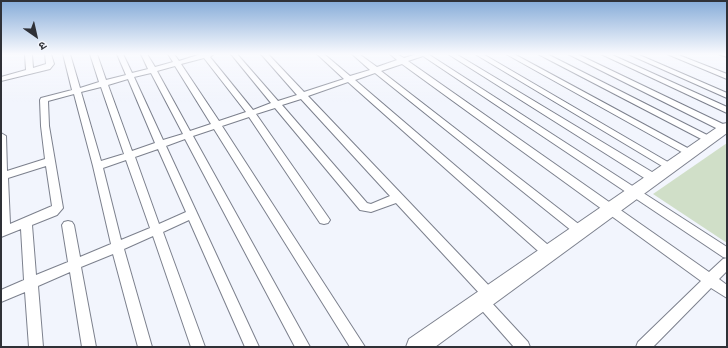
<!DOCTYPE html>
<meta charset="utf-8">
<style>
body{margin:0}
#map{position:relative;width:728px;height:348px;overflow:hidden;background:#f2f5fd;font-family:Cabin,"Noto Sans Devanagari",sans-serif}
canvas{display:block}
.frame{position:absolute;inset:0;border:2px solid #2f3137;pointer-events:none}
.north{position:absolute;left:16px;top:16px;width:40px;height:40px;-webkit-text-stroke:3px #f2f5fd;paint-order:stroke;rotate:146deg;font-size:11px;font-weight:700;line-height:16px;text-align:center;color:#2f3137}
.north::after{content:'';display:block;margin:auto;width:14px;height:18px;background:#2f3137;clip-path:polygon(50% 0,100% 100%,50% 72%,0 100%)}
</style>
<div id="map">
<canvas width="728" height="348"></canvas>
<div class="frame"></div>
<div class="north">उ</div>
</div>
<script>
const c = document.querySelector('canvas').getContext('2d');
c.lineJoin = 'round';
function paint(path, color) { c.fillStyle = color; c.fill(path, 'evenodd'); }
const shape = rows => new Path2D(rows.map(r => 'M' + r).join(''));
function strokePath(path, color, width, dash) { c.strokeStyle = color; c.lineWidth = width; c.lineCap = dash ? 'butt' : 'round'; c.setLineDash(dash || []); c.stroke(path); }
paint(shape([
 [727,143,727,243,653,194]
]), '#d0dfc8');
const street = shape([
 [25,54,32,54,33,68,46,64,45,54,51,54,54,64,50,69,1,81,1,77,26,70,25,54],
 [63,54,70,54,80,88,99,82,90,54,97,54,106,80,126,75,117,54,123,54,132,73,148,69,141,54,147,54,155,67,173,62,168,54,174,54,179,61,201,54,214,54,210,57,253,110,271,103,231,54,237,54,278,101,297,95,261,54,268,54,304,92,344,79,317,54,324,54,350,76,370,70,352,54,359,54,377,67,397,60,390,54,397,54,404,58,417,54,428,54,727,247,727,271,719,279,727,285,727,298,711,288,653,347,636,347,638,342,701,281,402,64,381,71,585,229,587,232,585,235,581,237,577,235,375,73,355,80,554,250,556,254,554,258,550,259,546,258,348,82,308,96,495,292,497,296,495,300,491,302,528,342,530,347,514,347,477,305,475,301,477,297,481,295,396,203,371,212,360,210,275,108,256,114,328,217,330,220,328,223,324,224,320,223,249,117,222,126,365,347,350,347,214,129,193,136,310,347,295,347,185,139,166,146,259,347,245,347,189,220,163,232,205,347,191,347,153,236,124,249,152,347,138,347,113,254,81,267,96,347,82,347,70,272,38,286,43,347,29,347,25,292,1,302,1,290,24,280,21,229,1,237,1,133,6,136,7,171,45,159,41,126,40,100,41,98,72,90,63,54],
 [423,56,723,257,727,258,723,259,709,272,408,61,423,56],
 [204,58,246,112,219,121,181,64,204,58],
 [175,66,211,124,190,131,157,71,175,66],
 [151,73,183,134,163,140,134,77,151,73],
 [128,79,155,143,132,151,108,85,128,79],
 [101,87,124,154,101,161,81,92,101,87],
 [74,94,93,166,111,244,80,257,74,225,72,222,68,221,64,222,62,225,68,262,36,275,32,225,57,215,63,208,49,126,48,101,74,94],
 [301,99,390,196,371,204,367,203,282,105,301,99],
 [158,149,186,212,159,224,135,157,158,149],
 [126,160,150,228,121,240,103,168,126,160],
 [46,166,52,206,10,224,8,178,46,166],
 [448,54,456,54,657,175,658,178,657,181,649,181,448,54],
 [475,54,483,54,673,165,675,167,673,169,667,169,475,54],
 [506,54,514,54,693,151,695,153,690,156,687,155,506,54],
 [538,54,547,54,713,138,715,140,713,142,707,142,538,54],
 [568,54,577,54,727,126,727,131,722,131,568,54],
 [601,54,610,54,727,107,727,113,601,54],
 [628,54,637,54,727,93,727,98,628,54],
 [667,54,676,54,727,74,727,79,667,54],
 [719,54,727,54,727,57,721,55,719,54]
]);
const secondary = shape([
 [727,123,727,133,435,347,406,347,409,339,722,124,727,123]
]);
strokePath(street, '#7c808d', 2);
strokePath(secondary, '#7c808d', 2);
paint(street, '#fff');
paint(secondary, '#fff');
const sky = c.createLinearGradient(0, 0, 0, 102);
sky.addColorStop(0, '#85abd8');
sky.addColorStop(0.53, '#f9fafe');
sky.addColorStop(1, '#f9fafe00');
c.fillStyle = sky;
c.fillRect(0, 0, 728, 102);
</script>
